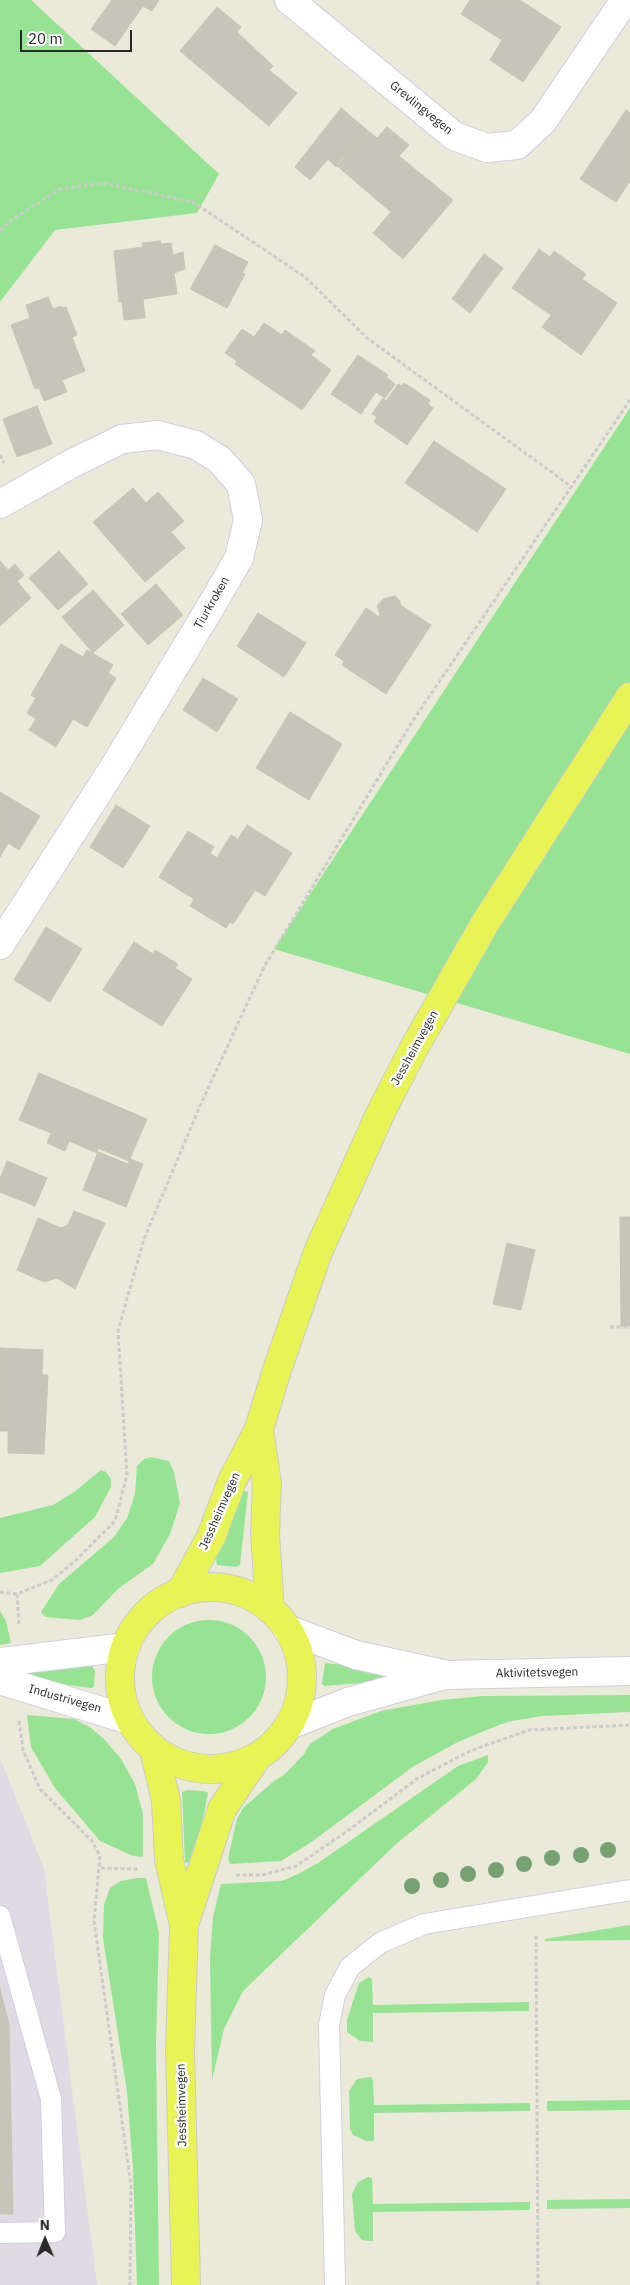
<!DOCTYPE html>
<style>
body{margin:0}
#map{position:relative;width:630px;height:2285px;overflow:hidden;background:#ebe9d9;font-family:"IBM Plex Sans",sans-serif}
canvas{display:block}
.north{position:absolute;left:20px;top:2215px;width:50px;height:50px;-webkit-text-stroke:4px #fff;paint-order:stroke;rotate:359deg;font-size:14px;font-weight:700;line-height:20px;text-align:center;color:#282828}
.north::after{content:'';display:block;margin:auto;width:18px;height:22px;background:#282828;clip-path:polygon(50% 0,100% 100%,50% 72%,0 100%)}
.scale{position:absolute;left:20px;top:30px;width:112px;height:22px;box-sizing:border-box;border:2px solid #282828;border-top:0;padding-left:6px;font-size:15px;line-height:18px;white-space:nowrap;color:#282828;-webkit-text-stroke:4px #fff;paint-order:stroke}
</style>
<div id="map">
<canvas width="630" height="2285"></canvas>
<div class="north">N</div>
<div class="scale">20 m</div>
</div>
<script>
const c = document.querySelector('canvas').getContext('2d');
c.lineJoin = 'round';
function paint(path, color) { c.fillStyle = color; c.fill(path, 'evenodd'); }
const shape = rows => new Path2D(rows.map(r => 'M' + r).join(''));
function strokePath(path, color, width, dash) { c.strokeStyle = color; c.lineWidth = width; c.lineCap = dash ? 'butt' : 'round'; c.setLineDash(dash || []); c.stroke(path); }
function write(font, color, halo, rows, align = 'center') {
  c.font = font + ' "IBM Plex Sans",sans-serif'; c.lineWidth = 5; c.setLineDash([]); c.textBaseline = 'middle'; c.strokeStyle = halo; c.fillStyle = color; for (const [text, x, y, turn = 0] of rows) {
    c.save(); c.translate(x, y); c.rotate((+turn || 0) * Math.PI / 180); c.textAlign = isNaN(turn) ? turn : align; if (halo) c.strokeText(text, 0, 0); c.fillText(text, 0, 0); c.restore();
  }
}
paint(shape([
 [0,1758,44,1869,97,2285,0,2285]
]), '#dfdae3');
paint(shape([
 [0,0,31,0,219,174,197,213,55,230,0,302],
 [630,407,630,1054,274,949,628,411],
 [151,1457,169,1461,174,1472,180,1503,170,1534,153,1564,119,1588,93,1615,80,1620,45,1617,41,1612,59,1584,114,1537,127,1518,135,1494,137,1466,144,1459],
 [101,1470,106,1472,111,1479,111,1487,95,1517,40,1566,0,1573,0,1518,53,1505,74,1492],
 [241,1490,248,1492,240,1565,236,1567,217,1565,216,1558],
 [0,1611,6,1621,11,1643,0,1645],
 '152 1677a57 57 0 1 1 114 0a57 57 0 1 1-114 0Z',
 [325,1663,397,1670,397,1680,325,1686,322,1684],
 [92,1666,95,1671,94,1687,91,1688,19,1679,20,1669],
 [630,1695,630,1712,542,1716,507,1722,489,1729,458,1742,414,1766,310,1843,281,1861,230,1864,228,1858,237,1819,243,1808,274,1781,285,1774,304,1754,310,1744,333,1729,381,1711,441,1700,483,1696],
 [27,1715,74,1719,91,1728,105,1740,121,1759,135,1784,143,1814,143,1857,133,1856,100,1841,55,1788,31,1747],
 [488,1755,488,1762,476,1779,395,1845,243,1991,224,2029,212,2080,210,1958,213,1917,221,1884,282,1881,298,1874,318,1863,458,1766],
 [187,1790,204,1791,208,1793,194,1864,185,1862,182,1792],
 [137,1878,146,1878,159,1933,156,2042,159,2285,137,2285,133,2169,127,2092,103,1938,104,1905,110,1888,121,1881],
 [630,1925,630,1940,545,1941,545,1939],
 [369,1977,372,1979,373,2005,529,2002,529,2011,373,2013,373,2042,360,2041,347,2032,347,2020,359,1983],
 [371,2077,373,2080,374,2105,530,2103,530,2111,374,2113,374,2141,366,2141,353,2135,350,2129,349,2091,357,2079],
 [630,2100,630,2110,547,2111,547,2101],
 [368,2177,372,2178,373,2204,530,2202,530,2210,373,2212,373,2241,368,2241,362,2240,355,2231,352,2194,358,2182],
 [630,2199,630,2208,547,2209,547,2200]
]), '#96e493');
const building = shape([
 [112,0,159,0,152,11,143,6,115,46,91,29,112,0],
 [470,0,520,0,561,27,523,82,490,60,502,40,461,14,470,0],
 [217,7,241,27,237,32,273,66,269,70,297,93,269,126,180,51,217,7],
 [341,108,367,130,336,167,328,159,310,180,295,167,341,108],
 [626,110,630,113,630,181,616,202,580,179,626,110],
 [387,127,409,145,399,156,453,200,403,259,373,233,391,212,336,165,367,130,377,138,387,127],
 [160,241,161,244,171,243,173,255,183,252,185,269,174,273,177,294,143,299,145,318,124,320,122,301,119,302,114,251,143,247,142,243,160,241],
 [215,245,248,262,242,273,245,274,227,308,190,289,215,245],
 [539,249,550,257,554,251,586,274,582,279,617,303,581,355,542,327,551,315,512,288,539,249],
 [484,254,503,268,470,313,452,299,484,254],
 [48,297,53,309,61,306,62,308,66,307,77,335,72,337,85,371,62,380,67,392,44,401,39,388,35,389,11,325,30,318,26,305,48,297],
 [264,323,282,335,285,330,315,351,311,355,331,370,302,410,235,364,237,361,225,353,242,329,254,337,264,323],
 [358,355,388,375,386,377,395,384,385,398,376,392,361,414,331,394,358,355],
 [404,383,430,400,428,404,433,408,407,445,374,422,377,417,372,414,383,398,386,401,398,384,402,386,404,383],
 [37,406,52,444,17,457,3,419,37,406],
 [434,441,506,489,477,532,405,483,434,441],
 [133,488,146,503,158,492,184,521,171,532,185,548,145,582,93,522,133,488],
 [59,551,88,584,58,610,29,578,59,551],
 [0,561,8,570,15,564,24,575,17,581,31,598,0,626,0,561],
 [156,584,183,615,148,645,121,614,156,584],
 [93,590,124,625,93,653,62,617,93,590],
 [395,596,400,601,400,605,431,625,386,694,342,665,344,661,335,655,366,608,381,618,377,606,383,599,395,596],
 [258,613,306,643,284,677,237,646,258,613],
 [61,644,83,657,87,650,113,665,108,673,116,678,87,727,73,719,56,747,29,730,36,719,27,713,36,698,31,695,61,644],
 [203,678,238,699,217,732,183,710,203,678],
 [290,712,342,744,309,800,256,768,290,712],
 [0,792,40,816,19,850,8,843,0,857,0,792],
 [116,805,150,826,123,868,90,847,116,805],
 [247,825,292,853,265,896,255,890,233,924,230,922,226,928,190,906,194,899,159,877,188,831,214,847,210,853,217,858,231,835,238,839,247,825],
 [46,927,82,949,50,1002,14,980,46,927],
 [134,942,153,954,155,950,178,964,175,968,192,979,162,1026,103,990,134,942],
 [39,1073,147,1119,129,1161,98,1148,97,1153,69,1141,65,1151,47,1143,51,1133,19,1120,39,1073],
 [98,1152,128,1164,130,1159,143,1164,126,1207,83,1190,98,1152],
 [7,1161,47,1178,35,1206,0,1192,0,1179,7,1161],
 [74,1211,105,1223,75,1289,57,1278,44,1282,17,1270,38,1218,61,1228,68,1225,74,1211],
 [620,1217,630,1217,630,1326,621,1326,620,1217],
 [507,1243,535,1250,521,1310,493,1304,507,1243],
 [0,1348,43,1350,42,1375,48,1375,44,1454,8,1453,8,1431,0,1431,0,1348],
 [0,1989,9,2024,13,2214,0,2214,0,1989]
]);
paint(building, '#c6c5b9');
strokePath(building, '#c6c5b3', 1);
const lane = shape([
 [0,1916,51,2099,55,2232,0,2233],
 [335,2285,329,2025,335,1995,350,1967,380,1943,424,1924,630,1890]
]);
const street = shape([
 [289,0,454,136,487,148,517,145,543,121,625,0],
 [0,504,71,464,122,439,158,435,196,445,220,460,241,484,248,520,239,558,217,596,116,764,0,945],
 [0,1662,126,1647],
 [0,1680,130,1720]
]);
const secondary = shape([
 [287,1629,356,1655,443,1674],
 [289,1725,348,1702,444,1675,630,1671]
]);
const primary = shape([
 [259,1429,267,1484,265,1533,270,1609],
 '120 1678a91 91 0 1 1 182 0a91 91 0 1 1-182 0Z',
 [180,1593,211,1537,232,1481,259,1429,277,1370,318,1252,380,1114,414,1048,484,925,630,697],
 [154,1750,166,1800,169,1860,184,1925,180,2051,186,2285],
 [184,1925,222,1809,257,1757]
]);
strokePath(lane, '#d1cee2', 22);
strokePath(street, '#d1cee2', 30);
strokePath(secondary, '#d1cee2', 30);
strokePath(primary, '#cbcbcb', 30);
strokePath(shape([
 [0,231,10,221,60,189,103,183,193,202,305,277,367,338,572,487],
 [0,455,4,463],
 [610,1327,630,1327],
 [0,1592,17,1594,52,1580,75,1561,115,1521,127,1475,118,1331,130,1288,144,1239,200,1106,264,967,412,722,630,400],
 [17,1594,19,1626],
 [19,1721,23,1750,40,1789,92,1841,100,1856,94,1921,131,2185,130,2285],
 [101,1868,137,1869],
 [236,1875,262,1875,296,1866,346,1832,418,1778,470,1751,529,1730,630,1725],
 [536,1936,538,2285]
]), '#cbcbcb', 3, [4, 2.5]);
strokePath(lane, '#fff', 20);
strokePath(street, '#fff', 28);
strokePath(secondary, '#fff', 28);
strokePath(primary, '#e8f455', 28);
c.fillStyle = '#76a173';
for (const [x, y] of [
 [608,1850],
 [581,1855],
 [552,1858],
 [524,1864],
 [496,1870],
 [468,1874],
 [441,1880],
 [412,1886]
]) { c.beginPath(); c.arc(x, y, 8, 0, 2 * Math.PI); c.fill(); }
write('12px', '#282828', '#fff', [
 ["Grevlingvegen",421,108,39],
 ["Tiurkroken",212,603,-60],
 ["Jessheimvegen",415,1048,-61],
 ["Jessheimvegen",220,1511,-66],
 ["Aktivitetsvegen",537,1673,-1],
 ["Industrivegen",65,1699,16],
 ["Jessheimvegen",182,2105,-91]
]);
</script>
